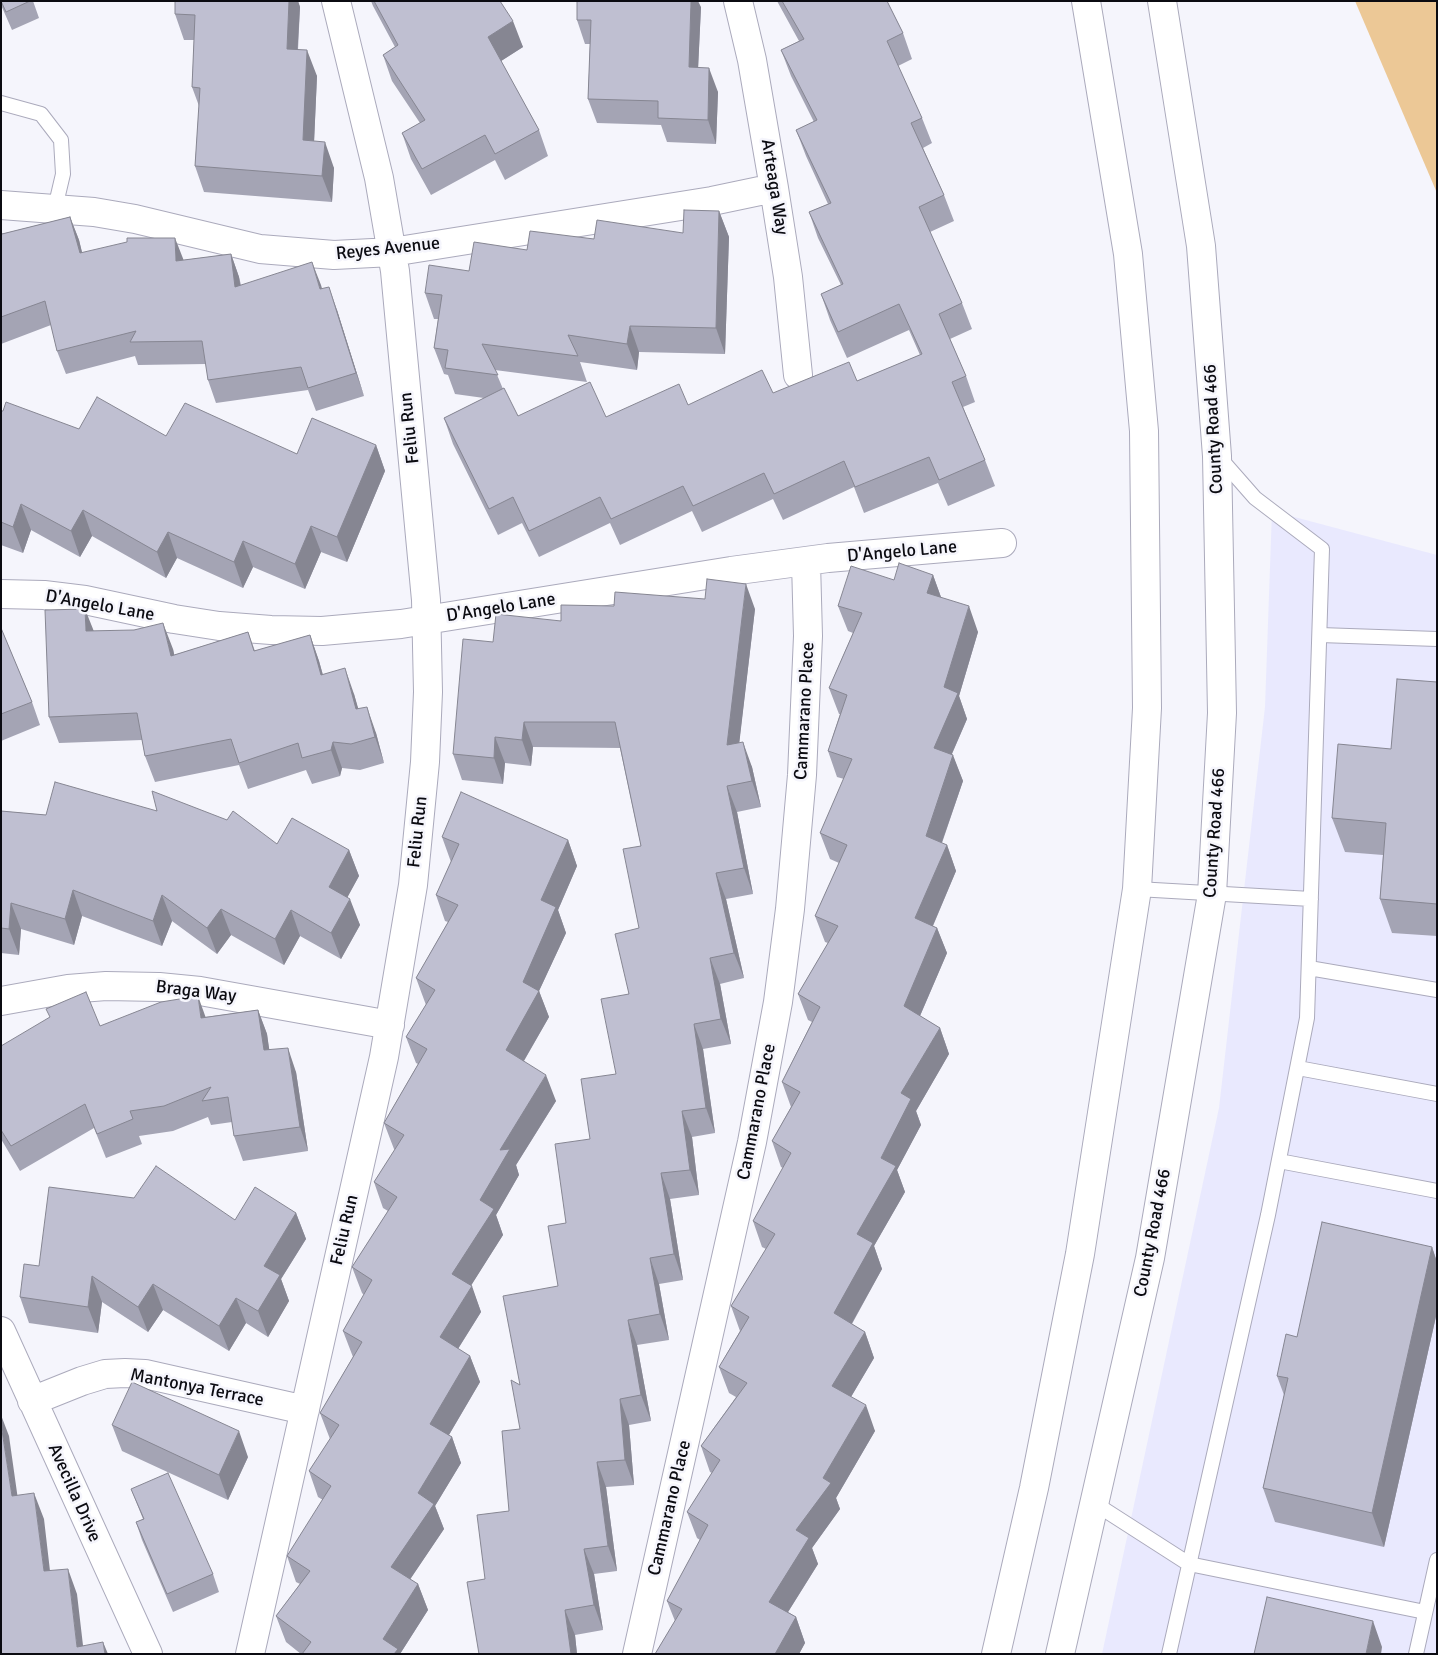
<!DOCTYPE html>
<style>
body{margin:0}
#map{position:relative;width:1438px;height:1655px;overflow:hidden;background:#f5f5fc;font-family:Signika,sans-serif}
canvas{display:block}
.frame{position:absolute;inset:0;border:2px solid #0b0b11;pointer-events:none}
</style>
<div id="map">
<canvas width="1438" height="1655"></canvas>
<div class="frame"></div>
</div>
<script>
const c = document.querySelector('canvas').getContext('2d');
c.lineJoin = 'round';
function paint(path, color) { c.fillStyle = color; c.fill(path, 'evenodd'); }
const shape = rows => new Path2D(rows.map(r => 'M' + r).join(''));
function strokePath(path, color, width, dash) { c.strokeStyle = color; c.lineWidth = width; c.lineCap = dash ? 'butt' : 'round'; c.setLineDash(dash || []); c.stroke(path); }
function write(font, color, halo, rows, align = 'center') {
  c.font = font + ' Signika,sans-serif'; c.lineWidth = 5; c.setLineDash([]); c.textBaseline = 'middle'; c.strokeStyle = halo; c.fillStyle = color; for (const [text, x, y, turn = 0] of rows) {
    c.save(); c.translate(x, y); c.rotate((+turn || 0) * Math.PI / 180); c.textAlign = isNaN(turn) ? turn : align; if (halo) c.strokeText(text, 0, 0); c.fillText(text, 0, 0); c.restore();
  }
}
paint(shape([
 [1272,511,1437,555,1437,1654,1102,1654,1219,1108,1265,707]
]), '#e9e9fe');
paint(shape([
 [1355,1,1437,1,1437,193]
]), '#ecc896');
const lane = shape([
 [1,103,41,114,61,140,63,174,55,208],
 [1320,635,1437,639],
 [1137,889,1311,899],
 [1309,968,1437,990],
 [1298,1068,1437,1094],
 [1279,1161,1437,1191],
 [1094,1503,1189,1564,1425,1612],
 [1169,1654,1268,1215,1307,1018,1322,549,1255,498,1219,457],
 [1416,1654,1437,1560]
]);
const street = shape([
 [738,1,752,60,774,188,788,277,798,375],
 [1,205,94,212,135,219,260,249,334,255,392,252,712,201,774,188],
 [1,594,44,595,85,600,174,619,219,626,271,630,322,631,401,624,731,571,828,558,1002,543],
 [1,1001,68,989,106,986,159,987,200,991,390,1025],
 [1,1331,148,1654],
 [32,1401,82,1381,105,1374,125,1373,145,1374,305,1410],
 [250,1654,384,1057,413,885,425,762,428,692,426,600,395,271,379,178,336,1],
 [637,1654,752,1142,778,1002,790,909,802,775,808,636,806,562]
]);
const secondary = shape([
 [996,1654,1034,1488,1080,1254,1137,889,1147,708,1144,431,1128,254,1086,1],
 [1060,1654,1150,1258,1212,894,1222,713,1217,456,1201,246,1162,1]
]);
strokePath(lane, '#abaabc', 16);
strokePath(street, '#abaabc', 30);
strokePath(secondary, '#abaabc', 30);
strokePath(lane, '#fff', 14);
strokePath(street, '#fff', 28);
strokePath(secondary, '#fff', 28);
paint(shape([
 [1,1,33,1,39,18,12,30,1,5],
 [175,1,298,1,300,7,298,50,317,76,314,141,334,168,332,202,204,192,195,166,199,106,192,87,194,40,184,40,175,14],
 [371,1,500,1,523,47,501,61,539,130,548,156,505,180,495,160,431,195,411,159,402,133,420,123,392,81,383,55,395,47,373,6],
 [777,1,887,1,903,33,912,59,898,66,922,118,932,143,923,148,944,195,954,221,930,232,962,303,972,329,950,339,966,376,975,402,963,407,985,460,995,486,948,506,938,483,864,513,854,487,783,520,773,499,702,532,692,511,620,545,610,523,539,557,522,523,498,535,453,444,444,418,484,398,455,394,448,375,444,374,434,348,438,319,434,319,425,293,469,271,527,250,594,239,683,233,719,211,729,237,725,354,639,352,637,370,580,362,587,382,495,370,503,389,518,416,606,417,857,381,920,355,909,330,847,358,830,320,821,294,841,285,818,238,809,212,828,204,806,156,796,130,814,122,791,76,781,50,799,41],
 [701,7,698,68,718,92,716,144,667,142,661,125,597,123,588,99,590,44,585,44,577,20],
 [70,217,79,240,82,253,184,260,231,254,239,277,241,285,322,289,337,310,364,396,316,411,308,390,216,403,208,380,206,364,138,365,135,356,66,374,57,351,51,325,1,344,1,231,2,234],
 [1,411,79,429,166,436,297,454,376,445,385,471,347,562,321,552,305,589,253,567,243,588,177,558,166,578,92,536,80,557,31,530,23,553,1,545],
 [933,575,941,597,978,632,959,696,967,719,952,754,963,781,942,843,947,845,956,871,933,926,937,928,947,953,920,1016,940,1028,949,1054,916,1111,921,1125,897,1170,905,1192,874,1246,882,1269,852,1324,865,1332,874,1358,851,1397,875,1431,836,1498,840,1509,812,1548,818,1564,788,1612,796,1617,805,1643,799,1654,655,1654,675,1621,667,1601,700,1540,697,1538,687,1512,712,1473,710,1472,701,1446,736,1397,729,1393,719,1367,740,1331,731,1306,766,1249,762,1247,753,1221,783,1168,781,1167,772,1141,791,1107,782,1082,812,1022,808,1020,798,994,828,943,825,942,815,916,839,863,830,859,820,833,844,779,837,777,828,751,840,714,839,714,829,688,853,633,848,631,838,606,894,580],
 [755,609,739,743,752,767,761,807,737,812,753,894,726,899,744,978,720,984,731,1044,703,1049,715,1133,692,1137,699,1195,670,1199,683,1280,659,1284,669,1340,637,1345,651,1421,629,1425,634,1485,606,1487,617,1571,594,1574,603,1630,575,1635,577,1654,479,1654,485,1579,509,1511,520,1429,520,1385,558,1286,566,1223,590,1139,616,1074,639,928,641,846,620,748,533,747,531,766,505,763,503,784,462,780,453,754,493,642,561,621],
 [1,628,32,702,40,725,1,741],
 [93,631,173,649,174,655,248,632,255,651,310,635,319,661,323,675,354,694,358,709,376,733,384,763,360,770,342,768,340,776,312,784,306,770,248,789,239,765,155,782,145,756,142,740,59,743,49,717],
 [1437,682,1437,936,1392,933,1380,899,1383,855,1345,852,1332,818,1391,749],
 [1,811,46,815,157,811,277,844,349,850,359,876,347,897,360,925,341,959,300,936,284,965,231,935,217,954,172,921,162,946,82,916,74,945,21,929,19,955,1,953],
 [442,837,568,840,577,866,558,910,566,933,539,991,549,1017,524,1061,556,1101,516,1165,519,1175,496,1215,503,1235,471,1285,481,1312,458,1349,470,1356,480,1382,449,1435,452,1437,461,1463,435,1506,444,1529,410,1579,418,1584,428,1610,400,1654,301,1654,286,1642,276,1616,300,1584,296,1582,287,1556,323,1500,318,1497,309,1471,330,1439,320,1413,353,1357,343,1331,364,1295,362,1293,352,1267,388,1211,383,1208,374,1182,395,1150,394,1149,384,1123,418,1064,416,1063,406,1037,426,1005,416,978,448,922,445,921,436,895,451,862],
 [258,1010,267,1034,269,1050,296,1072,308,1151,243,1161,234,1136,232,1122,211,1125,208,1117,173,1131,139,1136,142,1144,106,1158,94,1128,20,1171,1,1139,1,1046,100,1026,205,1017],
 [296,1213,306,1239,281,1279,289,1301,268,1337,246,1323,229,1351,163,1310,148,1332,102,1302,98,1333,29,1323,20,1297,39,1266,235,1220],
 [1432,1247,1437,1262,1437,1312,1384,1547,1275,1522,1263,1488,1284,1395,1277,1376,1297,1337],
 [112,1425,248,1457,228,1500,122,1451],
 [131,1489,213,1574,219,1592,173,1612,142,1540,136,1522,143,1519]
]), '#a4a4b4');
paint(shape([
 [289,1,298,1,300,7,296,75,287,49],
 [691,1,698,1,701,7,697,91,689,67],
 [513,21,523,47,498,63,488,37],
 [307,50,317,76,313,166,303,140],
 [709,68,718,92,716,144,708,120],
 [325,142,334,168,332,202,322,176],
 [719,211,729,237,725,354,716,328],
 [70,217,79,240,88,276,80,253],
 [175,238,184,261,176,261],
 [231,254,239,277,244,310,235,287],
 [312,262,321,285,329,312,320,289],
 [329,287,337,310,364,396,356,373],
 [630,326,639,352,637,370,627,344],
 [376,445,385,471,347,562,337,537],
 [21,504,31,530,23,553,13,527],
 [83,510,92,536,80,557,71,531],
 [311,526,321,552,305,589,295,564],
 [168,532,177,558,166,578,157,552],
 [243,541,253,567,243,588,234,562],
 [933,575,942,600,927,593],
 [746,584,755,609,736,771,727,745],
 [969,606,978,632,959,696,967,719,943,774,934,748,944,687],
 [85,609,95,634,86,631],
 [163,623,173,649,180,682,171,656],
 [310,635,319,661,330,701,321,675],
 [345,668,354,694,366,735,356,709],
 [367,707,376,733,384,763,375,737],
 [524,722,533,747,531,766,522,740],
 [495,737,505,763,503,784,494,758],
 [333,742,342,768,340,776,331,750],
 [743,742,752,767,761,807,752,781],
 [953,755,963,781,935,862,926,836],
 [727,786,737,812,753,894,744,868],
 [568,840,577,866,558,910,566,933,539,991,549,1017,515,1076,506,1050,523,982,541,900],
 [947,845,956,871,925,944,915,918],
 [349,850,359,876,339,913,329,887],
 [716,873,726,899,744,978,734,953],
 [73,890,82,916,74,945,65,919],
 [162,895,172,921,162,946,153,921],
 [350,899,360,925,341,959,331,933],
 [11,903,21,929,19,955,9,929],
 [221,909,231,935,217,954,207,928],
 [291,910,300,936,284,965,275,939],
 [937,928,947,953,913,1032,904,1006],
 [710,958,720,984,731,1044,721,1019],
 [198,996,207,1021,201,1018],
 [258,1010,267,1034,273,1075,264,1050],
 [694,1024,703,1049,715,1133,706,1108],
 [940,1028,949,1054,916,1111,921,1125,897,1170,905,1192,874,1246,882,1269,843,1339,834,1313,857,1234,901,1093],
 [288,1048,296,1072,308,1151,300,1127],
 [546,1075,556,1101,516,1165,519,1175,496,1215,503,1235,462,1300,452,1274,480,1200,500,1150],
 [682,1111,692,1137,699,1195,690,1170],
 [661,1173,670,1199,683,1280,674,1254],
 [296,1213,306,1239,281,1279,289,1301,268,1337,258,1311,264,1266],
 [1432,1247,1437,1262,1437,1312,1384,1547,1372,1513],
 [650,1258,659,1284,669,1340,660,1314],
 [92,1276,102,1302,98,1333,88,1307],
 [153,1284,163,1310,148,1332,138,1307],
 [472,1286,481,1312,449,1363,440,1337],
 [236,1298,246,1323,229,1351,219,1326],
 [628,1320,637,1345,651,1421,641,1395],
 [865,1332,874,1358,842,1412,832,1386],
 [470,1356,480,1382,440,1450,430,1424],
 [620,1399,629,1425,634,1485,625,1460],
 [866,1405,875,1431,836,1498,840,1509,812,1548,818,1564,778,1628,769,1602,796,1530,823,1478],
 [1,1415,9,1436,21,1521,12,1496,1,1424],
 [239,1431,248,1457,228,1500,219,1475],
 [452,1437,461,1463,435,1506,444,1529,401,1593,391,1567,418,1493],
 [597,1462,606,1487,617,1571,608,1546],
 [34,1493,44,1519,53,1597,44,1571],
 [584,1549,594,1574,603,1630,594,1605],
 [68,1569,77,1594,84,1654,77,1647],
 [418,1584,428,1610,400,1654,389,1654,383,1639],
 [565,1610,575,1635,577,1654,571,1654],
 [796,1617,805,1643,799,1654,775,1654],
 [1373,1621,1382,1647,1381,1654,1366,1654],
 [103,1642,108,1654,105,1654]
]), '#868692');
const building = shape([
 [1,1,30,1,6,12,1,1],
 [175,1,289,1,287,49,307,50,303,140,325,142,322,176,195,166,200,88,192,87,195,15,175,14,175,1],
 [374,1,500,1,513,21,488,37,539,130,495,154,485,135,422,169,402,133,425,120,383,55,398,45,374,1],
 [577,1,691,1,689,67,709,68,708,120,658,118,658,101,588,99,591,20,577,20,577,1],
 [782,1,887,1,903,33,887,41,922,118,911,123,944,195,919,207,962,303,939,314,966,376,952,382,985,460,939,480,929,457,855,487,844,461,774,494,764,473,693,506,683,486,611,519,600,497,529,531,513,497,489,509,444,418,504,388,518,416,590,382,606,417,679,384,688,405,762,370,773,393,849,362,857,381,922,354,899,304,838,332,821,294,843,284,809,212,831,203,796,130,817,120,781,50,804,39,782,1],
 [684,210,719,211,716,328,630,326,627,344,568,335,578,356,482,344,498,375,445,368,448,350,434,348,442,295,425,293,429,265,469,271,474,242,527,250,530,231,594,239,597,220,683,233,684,210],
 [70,217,80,253,127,242,127,238,175,238,176,261,231,254,235,287,312,262,320,289,329,287,356,373,308,388,301,367,208,380,202,341,130,342,136,331,57,351,45,301,1,317,1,231,2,234,70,217],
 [97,397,166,436,185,403,297,454,312,418,376,445,337,537,311,526,295,564,243,541,234,562,168,532,157,552,83,510,71,531,21,504,13,527,1,522,1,411,3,411,6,402,79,429,97,397],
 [899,563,933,575,927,593,969,606,944,687,958,693,934,748,953,755,926,836,947,845,915,918,937,928,904,1006,940,1028,901,1093,911,1099,881,1158,896,1166,857,1234,873,1243,834,1313,865,1332,832,1386,866,1405,823,1478,831,1483,796,1530,809,1538,769,1602,796,1617,775,1654,655,1654,682,1609,667,1601,708,1525,687,1512,720,1460,701,1446,747,1383,719,1367,749,1317,731,1306,775,1234,753,1221,791,1153,772,1141,800,1092,782,1082,820,1007,798,994,838,926,815,916,847,845,820,833,852,759,828,751,847,695,829,688,862,613,838,606,851,566,894,580,899,563],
 [707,579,746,584,727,745,743,742,752,781,727,786,744,868,716,873,734,953,710,958,721,1019,694,1024,706,1108,682,1111,690,1170,661,1173,674,1254,650,1258,660,1314,628,1320,641,1395,620,1399,625,1460,597,1462,608,1546,584,1549,594,1605,565,1610,571,1654,479,1654,467,1582,485,1579,477,1515,509,1511,502,1431,520,1429,511,1380,520,1385,503,1296,558,1286,548,1226,566,1223,555,1144,590,1139,581,1079,616,1074,601,999,629,994,615,934,639,928,623,849,641,846,615,722,524,722,522,740,495,737,494,758,453,754,463,639,493,642,496,614,561,621,561,605,614,606,615,592,705,599,707,579],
 [85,609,86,631,134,630,163,623,171,656,248,632,254,651,310,635,321,675,345,668,356,709,367,707,375,737,351,744,333,742,331,750,302,758,298,743,239,763,231,739,145,756,137,713,49,717,45,610,85,609],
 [1,628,32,702,1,714,1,628],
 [1397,679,1437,682,1437,904,1380,899,1386,823,1332,818,1338,744,1391,749,1397,679],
 [55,782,157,811,152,791,227,820,233,811,277,844,292,818,349,850,329,887,350,899,331,933,291,910,275,939,221,909,207,928,162,895,153,921,73,890,65,919,11,903,9,929,1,928,1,811,46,815,55,782],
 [461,792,568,840,541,900,556,907,523,982,539,991,506,1050,546,1075,500,1150,510,1149,480,1200,494,1209,452,1274,472,1286,440,1337,470,1356,430,1424,452,1437,418,1493,434,1504,391,1567,418,1584,383,1639,398,1649,394,1654,302,1654,311,1642,276,1616,310,1571,287,1556,331,1486,309,1471,339,1425,320,1413,362,1342,343,1331,372,1280,352,1267,397,1197,374,1182,404,1135,384,1123,427,1049,406,1037,435,990,416,978,458,905,436,895,459,844,442,837,461,792],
 [86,992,100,1026,161,1002,198,996,201,1018,258,1010,264,1050,288,1048,300,1127,234,1136,228,1097,202,1101,211,1087,164,1106,130,1111,133,1119,97,1134,85,1104,11,1146,1,1130,1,1046,50,1017,46,1009,86,992],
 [156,1166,235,1220,255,1187,296,1213,264,1266,280,1275,258,1311,236,1298,219,1326,153,1284,138,1307,92,1276,88,1307,20,1297,24,1264,39,1266,49,1187,134,1198,156,1166],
 [1322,1222,1432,1247,1372,1513,1263,1488,1288,1378,1277,1376,1286,1334,1297,1337,1322,1222],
 [132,1382,239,1431,219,1475,112,1425,132,1382],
 [1,1424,12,1496,34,1493,44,1571,68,1569,77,1647,103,1642,105,1654,1,1654,1,1424],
 [168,1473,213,1574,167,1594,136,1522,144,1519,131,1489,168,1473],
 [1267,1597,1373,1621,1366,1654,1254,1654,1267,1597]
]);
paint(building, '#bfbfd1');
strokePath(building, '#868692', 1);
write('18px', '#0b0b11', '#f5f5fc', [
 ["Arteaga Way",774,187,81],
 ["Reyes Avenue",388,249,-6],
 ["Feliu Run",410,428,-96],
 ["County Road 466",1214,429,-93],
 ["D'Angelo Lane",902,552,-5],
 ["D'Angelo Lane",100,606,10],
 ["D'Angelo Lane",501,608,-9],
 ["Cammarano Place",805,711,-87],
 ["Feliu Run",418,832,-84],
 ["County Road 466",1215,833,-86],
 ["Braga Way",196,992,7],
 ["Cammarano Place",757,1112,-79],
 ["Feliu Run",345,1230,-77],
 ["County Road 466",1153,1233,-79],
 ["Mantonya Terrace",197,1388,11],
 ["Avecilla Drive",74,1493,66],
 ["Cammarano Place",670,1508,-77]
]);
</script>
